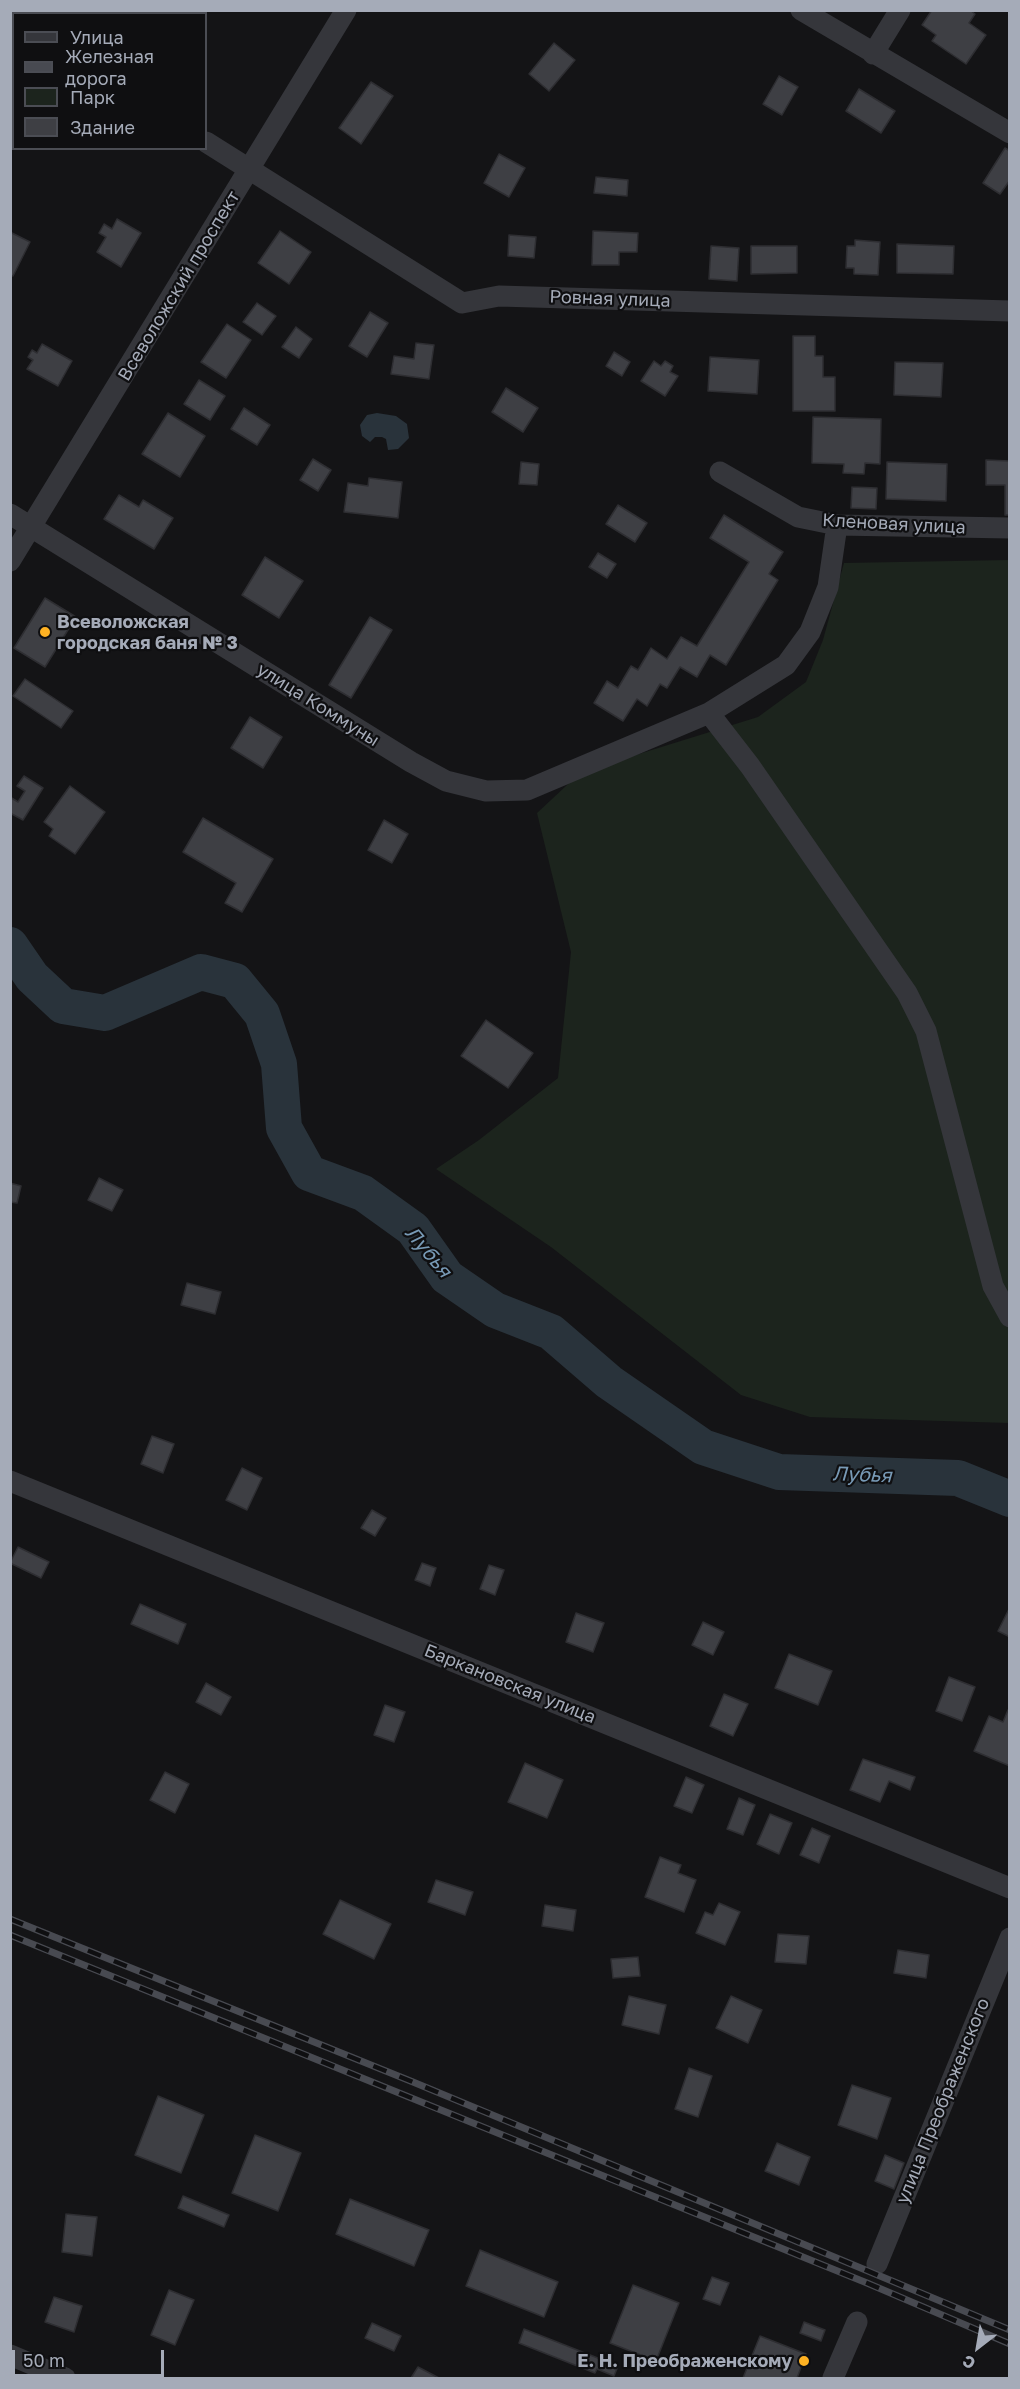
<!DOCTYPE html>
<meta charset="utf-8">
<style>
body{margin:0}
#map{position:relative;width:1020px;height:2389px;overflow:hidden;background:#141416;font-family:"Golos Text",sans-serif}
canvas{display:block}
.frame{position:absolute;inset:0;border:12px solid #a5abb8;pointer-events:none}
.legend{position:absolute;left:12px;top:12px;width:195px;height:138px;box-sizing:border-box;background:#0f0f11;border:2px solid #4b4d54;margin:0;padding:8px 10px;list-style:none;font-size:18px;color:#a5abb8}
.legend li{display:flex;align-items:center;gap:12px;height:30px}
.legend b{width:30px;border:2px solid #4b4d54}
.north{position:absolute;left:948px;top:2317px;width:60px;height:60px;-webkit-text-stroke:4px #0f0f11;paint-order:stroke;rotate:211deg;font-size:16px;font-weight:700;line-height:24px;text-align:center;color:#a5abb8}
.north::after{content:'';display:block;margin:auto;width:21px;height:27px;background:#a5abb8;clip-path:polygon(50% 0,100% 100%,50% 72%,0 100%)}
.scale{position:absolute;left:12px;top:2350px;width:152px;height:27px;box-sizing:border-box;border:3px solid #a5abb8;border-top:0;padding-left:8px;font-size:18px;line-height:21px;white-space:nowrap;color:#a5abb8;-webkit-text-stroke:4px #0f0f11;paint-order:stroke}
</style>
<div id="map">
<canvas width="1020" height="2389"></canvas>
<div class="frame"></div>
<ul class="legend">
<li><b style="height:8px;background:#35363b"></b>Улица</li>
<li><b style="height:8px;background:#484a51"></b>Железная дорога</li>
<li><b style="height:16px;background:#1c241d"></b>Парк</li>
<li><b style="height:16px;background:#3e3f44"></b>Здание</li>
</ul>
<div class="north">С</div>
<div class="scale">50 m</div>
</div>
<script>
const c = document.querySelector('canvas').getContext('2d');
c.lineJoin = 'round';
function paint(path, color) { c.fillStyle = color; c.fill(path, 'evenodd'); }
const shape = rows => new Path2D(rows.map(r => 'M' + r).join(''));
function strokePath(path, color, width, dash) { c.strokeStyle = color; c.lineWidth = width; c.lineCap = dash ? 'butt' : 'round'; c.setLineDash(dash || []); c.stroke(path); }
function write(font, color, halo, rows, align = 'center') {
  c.font = font + ' "Golos Text",sans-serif'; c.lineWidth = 4.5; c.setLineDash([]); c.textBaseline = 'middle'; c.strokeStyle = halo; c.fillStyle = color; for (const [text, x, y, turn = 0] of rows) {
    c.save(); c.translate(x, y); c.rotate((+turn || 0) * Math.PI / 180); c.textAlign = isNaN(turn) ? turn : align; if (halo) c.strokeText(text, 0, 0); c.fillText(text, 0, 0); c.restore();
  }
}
paint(shape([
 [1009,560,1009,1423,810,1417,741,1395,551,1247,436,1169,479,1140,558,1078,571,952,537,813,581,772,758,717,806,682,823,640,844,563]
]), '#1c241d');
paint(shape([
 [377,413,396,416,407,424,409,438,398,449,388,450,386,439,382,437,375,437,370,442,362,436,360,425,367,415]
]), '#29333b');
strokePath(shape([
 [10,945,32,977,63,1006,105,1013,201,972,235,981,262,1014,279,1064,284,1128,309,1173,363,1193,413,1229,447,1277,495,1310,551,1332,609,1382,703,1447,779,1472,958,1478,1010,1499]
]), '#29333b', 36);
const building = shape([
 [932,10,970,10,975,14,969,23,986,35,966,64,932,41,936,35,922,25,932,10],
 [554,43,575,60,549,91,529,74,554,43],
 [779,76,798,87,782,115,763,104,779,76],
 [371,82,393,96,361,144,339,128,371,82],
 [859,89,895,111,881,133,846,111,859,89],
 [1005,148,1010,151,1010,180,1000,194,983,183,1005,148],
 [499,154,525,168,509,197,484,183,499,154],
 [596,177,628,180,627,196,594,193,596,177],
 [117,219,141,233,121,267,97,252,106,237,99,233,104,224,112,229,117,219],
 [280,231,311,252,289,284,258,263,280,231],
 [593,231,638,233,637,252,619,252,619,265,592,265,593,231],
 [10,232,30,242,13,276,10,275,10,232],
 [509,235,536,237,534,258,508,256,509,235],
 [855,240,880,242,878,275,854,274,854,268,846,268,847,246,855,246,855,240],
 [897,244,954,246,953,274,897,273,897,244],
 [711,246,739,248,737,281,709,279,711,246],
 [751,246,797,246,797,273,751,274,751,246],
 [257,303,276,316,262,335,243,322,257,303],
 [370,312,388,323,367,357,349,346,370,312],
 [227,324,251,340,226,378,201,362,227,324],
 [296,327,312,339,299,358,282,347,296,327],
 [793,336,815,336,815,356,823,356,823,377,835,377,835,411,793,411,793,336],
 [416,343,434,345,429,379,391,374,394,356,414,359,416,343],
 [42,344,72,361,58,386,27,369,33,360,28,357,32,350,37,353,42,344],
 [614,352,630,362,622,376,606,366,614,352],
 [710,357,759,360,757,394,708,391,710,357],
 [654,361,661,366,665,361,673,366,670,372,678,376,665,396,641,381,654,361],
 [895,362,943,363,941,397,894,395,895,362],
 [199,380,225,396,210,420,184,404,199,380],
 [506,388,538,408,523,432,492,412,506,388],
 [244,408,270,425,257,445,231,429,244,408],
 [168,413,205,436,180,477,142,454,168,413],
 [813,417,881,419,880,464,865,463,864,474,843,473,844,464,812,463,813,417],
 [313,459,331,470,318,491,300,480,313,459],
 [986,460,1010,461,1010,515,1005,515,1005,485,986,485,986,460],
 [521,462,539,464,537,485,519,484,521,462],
 [887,462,947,464,946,501,886,499,887,462],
 [369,478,402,482,398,518,344,512,348,483,368,486,369,478],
 [852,487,877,488,876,509,851,508,852,487],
 [119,495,139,507,143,500,173,518,154,549,104,519,119,495],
 [618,505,647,523,635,542,606,524,618,505],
 [724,515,783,552,769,574,778,580,726,665,710,655,697,677,680,667,667,688,660,684,647,706,637,699,623,721,594,703,607,681,618,688,631,666,638,670,651,648,667,659,681,637,697,646,749,562,710,538,724,515],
 [598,553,616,564,607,578,589,567,598,553],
 [265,557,303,581,279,618,242,595,265,557],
 [45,598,76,617,45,667,14,648,45,598],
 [370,617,392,630,351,698,329,685,370,617],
 [25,679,73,711,61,728,13,696,25,679],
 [250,717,282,737,263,768,231,748,250,717],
 [24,776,43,788,23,820,10,813,10,797,18,802,25,791,17,786,24,776],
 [70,786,105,812,75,854,49,836,53,829,44,822,70,786],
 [203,818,273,859,242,912,225,903,236,883,183,852,203,818],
 [384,820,408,834,392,863,368,850,384,820],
 [486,1020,533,1053,508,1088,461,1056,486,1020],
 [99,1178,123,1190,112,1211,88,1200,99,1178],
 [10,1183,21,1186,17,1203,10,1202,10,1183],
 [187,1283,221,1292,215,1314,181,1305,187,1283],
 [152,1436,174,1444,163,1473,141,1464,152,1436],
 [242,1468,262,1478,247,1510,226,1500,242,1468],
 [372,1510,386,1518,375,1536,361,1528,372,1510],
 [18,1547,49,1562,41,1578,10,1563,18,1547],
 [422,1563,436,1568,430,1586,415,1580,422,1563],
 [489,1565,504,1570,495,1595,480,1589,489,1565],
 [140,1604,186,1624,178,1644,131,1624,140,1604],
 [1010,1607,1010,1637,998,1631,1010,1607],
 [576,1613,604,1623,593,1652,566,1642,576,1613],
 [703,1622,724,1632,713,1655,692,1645,703,1622],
 [789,1654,832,1671,818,1705,775,1688,789,1654],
 [949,1677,975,1687,962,1721,936,1711,949,1677],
 [206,1683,231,1697,221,1715,196,1702,206,1683],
 [724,1694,748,1704,733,1736,710,1726,724,1694],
 [385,1705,405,1712,394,1742,374,1735,385,1705],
 [1008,1710,1010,1711,1010,1766,974,1751,989,1716,1003,1722,1008,1710],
 [863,1759,915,1777,910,1790,889,1781,880,1802,850,1790,863,1759],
 [525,1763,563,1780,547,1818,508,1802,525,1763],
 [165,1772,189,1784,175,1813,150,1800,165,1772],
 [686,1777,704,1785,692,1813,674,1806,686,1777],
 [739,1798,755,1805,743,1835,727,1829,739,1798],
 [770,1814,792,1823,779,1854,757,1844,770,1814],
 [812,1828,830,1836,819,1863,800,1855,812,1828],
 [660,1857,681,1865,678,1873,696,1880,684,1912,645,1897,660,1857],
 [436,1880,473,1892,465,1915,428,1902,436,1880],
 [340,1900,391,1924,374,1959,323,1934,340,1900],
 [719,1903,740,1912,725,1945,696,1933,705,1912,713,1915,719,1903],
 [545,1905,576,1910,573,1931,542,1926,545,1905],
 [778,1934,809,1936,806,1964,775,1962,778,1934],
 [898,1950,929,1955,926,1978,894,1973,898,1950],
 [638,1957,640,1976,613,1978,611,1959,638,1957],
 [629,1996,666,2005,659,2034,622,2025,629,1996],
 [731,1996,762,2010,748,2043,716,2028,731,1996],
 [689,2068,712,2076,698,2117,675,2109,689,2068],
 [852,2085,891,2098,877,2139,838,2125,852,2085],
 [158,2096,204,2115,181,2173,135,2155,158,2096],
 [255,2135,301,2153,278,2211,232,2193,255,2135],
 [777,2143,810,2157,799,2185,765,2171,777,2143],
 [885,2155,904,2163,894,2189,875,2181,885,2155],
 [183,2196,229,2215,224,2227,178,2208,183,2196],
 [350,2199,429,2230,414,2266,336,2234,350,2199],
 [66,2214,97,2217,92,2256,62,2252,66,2214],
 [480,2250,558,2282,544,2317,466,2286,480,2250],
 [712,2277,729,2283,720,2305,703,2299,712,2277],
 [633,2285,679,2303,656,2361,610,2343,633,2285],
 [169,2290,194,2300,175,2345,151,2335,169,2290],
 [54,2297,82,2306,74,2332,45,2322,54,2297],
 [804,2322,825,2330,821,2341,800,2333,804,2322],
 [372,2323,401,2336,394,2351,365,2338,372,2323],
 [524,2329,618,2366,614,2376,597,2369,595,2373,519,2343,524,2329],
 [760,2336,806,2354,797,2378,743,2378,760,2336],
 [418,2367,439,2378,411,2378,418,2367]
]);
paint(building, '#3e3f44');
strokePath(building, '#2e2e32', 1.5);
strokePath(shape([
 [801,10,1010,133],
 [10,20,14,22],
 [873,54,900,10],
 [206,142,462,303,499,296,1010,311],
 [720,472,798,517,837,525,1010,528],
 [10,514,411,762,446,781,486,791,527,790,709,713,786,665,810,632,828,587,837,525],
 [10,561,346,10],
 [709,713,750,766,907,993,926,1031,993,1286,1010,1317],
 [10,1481,1010,1888],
 [877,2264,1010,1938],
 [10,2355,65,2378],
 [833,2378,857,2322]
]), '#35363b', 21);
const rail = shape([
 [10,1919,413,2082,1010,2330],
 [10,1935,867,2283,1010,2344]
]);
strokePath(rail, '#484a51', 7);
strokePath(rail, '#0f0f11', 4.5, [14]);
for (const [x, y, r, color] of [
 [45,632,6,"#ffb223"],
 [804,2361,6,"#ffb223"]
]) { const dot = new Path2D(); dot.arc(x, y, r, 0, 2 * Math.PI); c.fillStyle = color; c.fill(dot); strokePath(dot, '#0f0f11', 2); }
write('18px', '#a5abb8', '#0f0f11', [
 ["Всеволожский проспект",179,286,-59],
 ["Ровная улица",610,299,2],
 ["Кленовая улица",894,524,3],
 ["улица Коммуны",318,705,32],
 ["Баркановская улица",510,1684,22],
 ["улица Преображенского",943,2101,-68]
]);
write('bold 18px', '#a5abb8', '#0f0f11', [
 ["Всеволожская",57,622],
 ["городская баня № 3",57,643],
 ["Е. Н. Преображенскому",792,2361,"right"]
], 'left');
write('italic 20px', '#789ab6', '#0f0f11', [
 ["Лубья",428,1252,50],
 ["Лубья",862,1475,2]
]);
</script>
